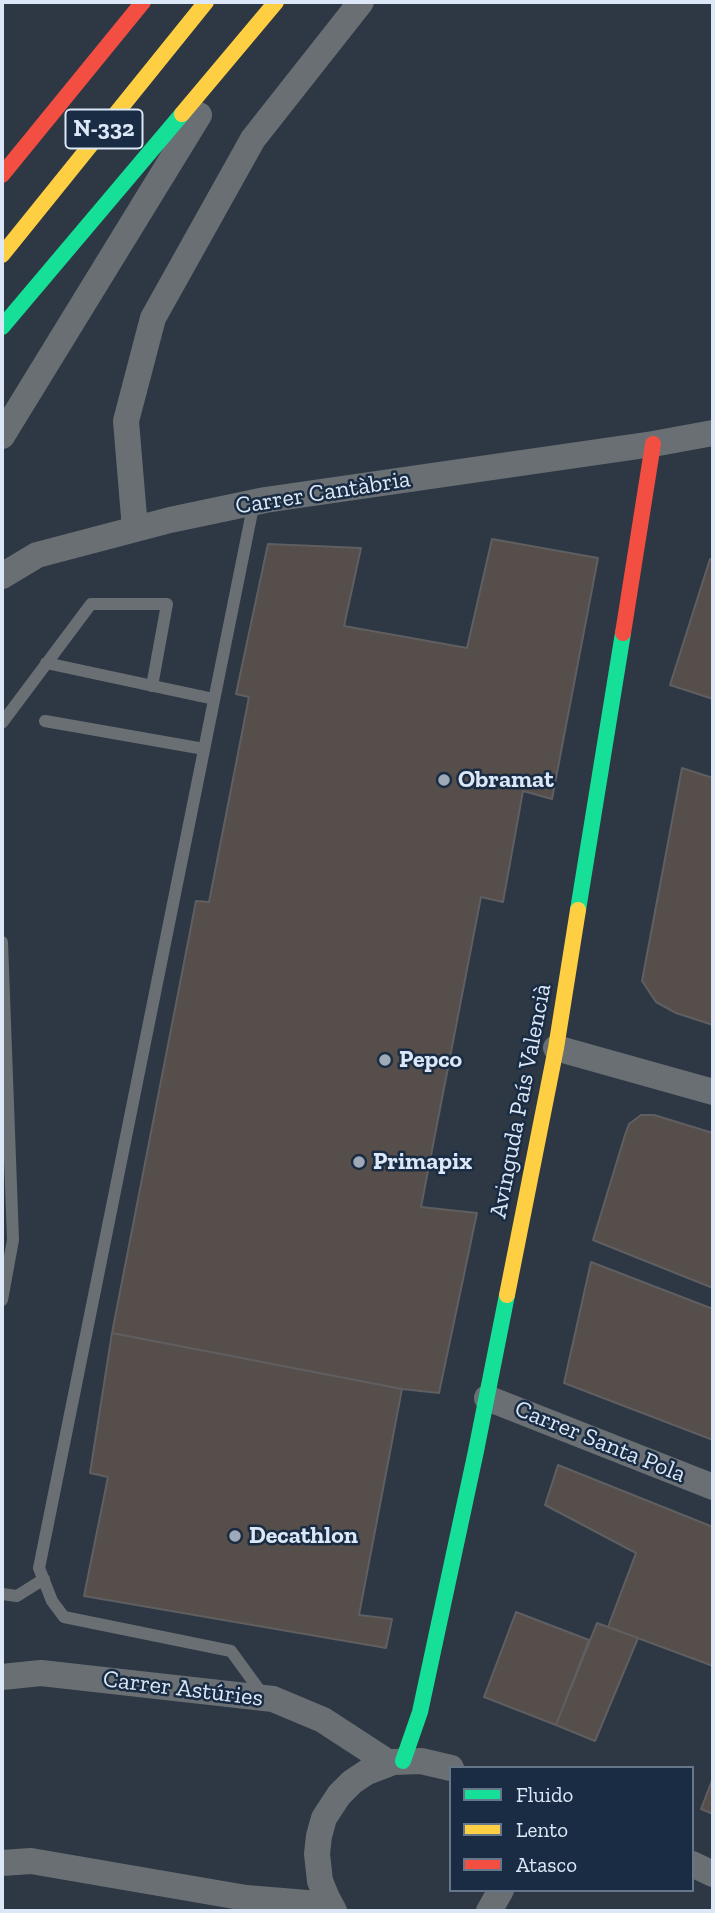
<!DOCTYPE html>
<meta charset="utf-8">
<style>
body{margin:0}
#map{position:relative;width:715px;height:1913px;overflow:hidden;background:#2d3844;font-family:"Zilla Slab",serif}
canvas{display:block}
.frame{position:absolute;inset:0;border:4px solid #dce8f7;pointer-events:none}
.legend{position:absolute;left:449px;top:1766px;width:245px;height:126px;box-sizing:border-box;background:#192c43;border:2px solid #67778b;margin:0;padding:9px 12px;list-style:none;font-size:21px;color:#dce8f7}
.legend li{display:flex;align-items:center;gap:14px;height:35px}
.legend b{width:35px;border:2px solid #67778b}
</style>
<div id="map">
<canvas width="715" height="1913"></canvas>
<div class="frame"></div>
<ul class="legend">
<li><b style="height:9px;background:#16e098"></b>Fluido</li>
<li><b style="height:9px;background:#ffcf43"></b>Lento</li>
<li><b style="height:9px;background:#f24e42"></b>Atasco</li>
</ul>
</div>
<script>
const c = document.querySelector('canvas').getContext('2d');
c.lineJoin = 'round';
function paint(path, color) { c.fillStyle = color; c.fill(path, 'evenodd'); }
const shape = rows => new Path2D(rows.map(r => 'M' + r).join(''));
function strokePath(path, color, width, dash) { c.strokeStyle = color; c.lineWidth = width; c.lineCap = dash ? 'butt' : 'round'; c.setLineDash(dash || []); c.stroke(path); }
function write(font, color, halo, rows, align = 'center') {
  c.font = font + ' "Zilla Slab",serif'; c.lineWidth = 5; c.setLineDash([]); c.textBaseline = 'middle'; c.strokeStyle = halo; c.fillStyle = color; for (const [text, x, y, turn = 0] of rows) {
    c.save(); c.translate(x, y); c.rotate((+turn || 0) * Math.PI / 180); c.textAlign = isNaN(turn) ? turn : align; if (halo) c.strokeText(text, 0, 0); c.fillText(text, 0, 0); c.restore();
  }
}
const building = shape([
 [492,539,598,558,552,799,523,791,503,902,481,897,421,1207,477,1213,439,1393,402,1389,112,1333,196,901,209,902,249,697,236,694,268,544,361,548,344,626,467,648,492,539],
 [710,559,713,560,713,699,670,685,710,559],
 [682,768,713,778,713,1025,676,1013,656,1002,642,981,682,768],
 [641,1115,654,1115,713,1133,713,1288,593,1240,625,1135,629,1124,641,1115],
 [591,1262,713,1309,713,1440,564,1383,591,1262],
 [112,1333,402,1389,359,1615,392,1619,386,1648,84,1596,108,1477,90,1473,112,1333],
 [558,1465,713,1527,713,1666,608,1627,636,1553,545,1505,558,1465],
 [516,1612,589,1640,556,1725,484,1697,516,1612],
 [597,1623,638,1638,595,1741,556,1725,597,1623],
 [713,1778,713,1814,701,1809,713,1778]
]);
paint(building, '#564e4a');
strokePath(building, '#5f5e61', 2);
strokePath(shape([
 [254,502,39,1568,52,1601,64,1617,231,1651,263,1695],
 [46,663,214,699],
 [45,721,204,749],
 [2,723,91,604,167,604,152,686],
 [2,942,13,1240,2,1300],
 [2,1594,17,1596,44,1579]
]), '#6a6f74', 12);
strokePath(shape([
 [2,436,199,115],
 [135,529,126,421,153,318,253,139,361,2],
 [2,576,37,555,170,520,265,500,653,444,713,433],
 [556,1048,713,1092],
 [487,1398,713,1487],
 [2,1677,41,1673,273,1699,323,1720,389,1763],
 [2,1863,31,1861,246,1898,331,1905],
 [692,1864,713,1874],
 [334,1911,327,1898,320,1881,317,1854,319,1836,324,1818,339,1795,352,1782,367,1772,393,1762,421,1761,451,1768],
 [489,1911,501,1890]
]), '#6a6f74', 26);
strokePath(shape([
 [2,327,182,114],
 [578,910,623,633],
 [403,1761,420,1712,476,1451,507,1295]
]), '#16e098', 16);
strokePath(shape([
 [182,114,276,2],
 [2,255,206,2],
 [507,1295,556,1048,578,910]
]), '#ffcf43', 16);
strokePath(shape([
 [2,175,143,2],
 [623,633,653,444]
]), '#f24e42', 16);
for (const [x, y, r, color] of [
 [444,780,7,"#9faab8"],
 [385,1060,7,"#9faab8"],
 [359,1162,7,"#9faab8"],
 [235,1536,7,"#9faab8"]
]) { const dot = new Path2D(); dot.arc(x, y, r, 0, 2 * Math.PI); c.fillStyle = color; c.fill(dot); strokePath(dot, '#192c43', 2.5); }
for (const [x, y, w] of [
 [104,129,77]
]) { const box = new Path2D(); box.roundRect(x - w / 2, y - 19.5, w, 39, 5); c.fillStyle = '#192c43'; c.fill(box); strokePath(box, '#dce8f7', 2); }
write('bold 23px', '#dce8f7', null, [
 ["N-332",104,129]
]);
write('24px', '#dce8f7', '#192c43', [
 ["Carrer Cantàbria",323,493,-9],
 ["Avinguda País Valencià",521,1101,-79],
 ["Carrer Santa Pola",600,1442,22],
 ["Carrer Astúries",183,1689,7]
]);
write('bold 24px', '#dce8f7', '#192c43', [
 ["Obramat",458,780],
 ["Pepco",399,1060],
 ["Primapix",373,1162],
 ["Decathlon",249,1536]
], 'left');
</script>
